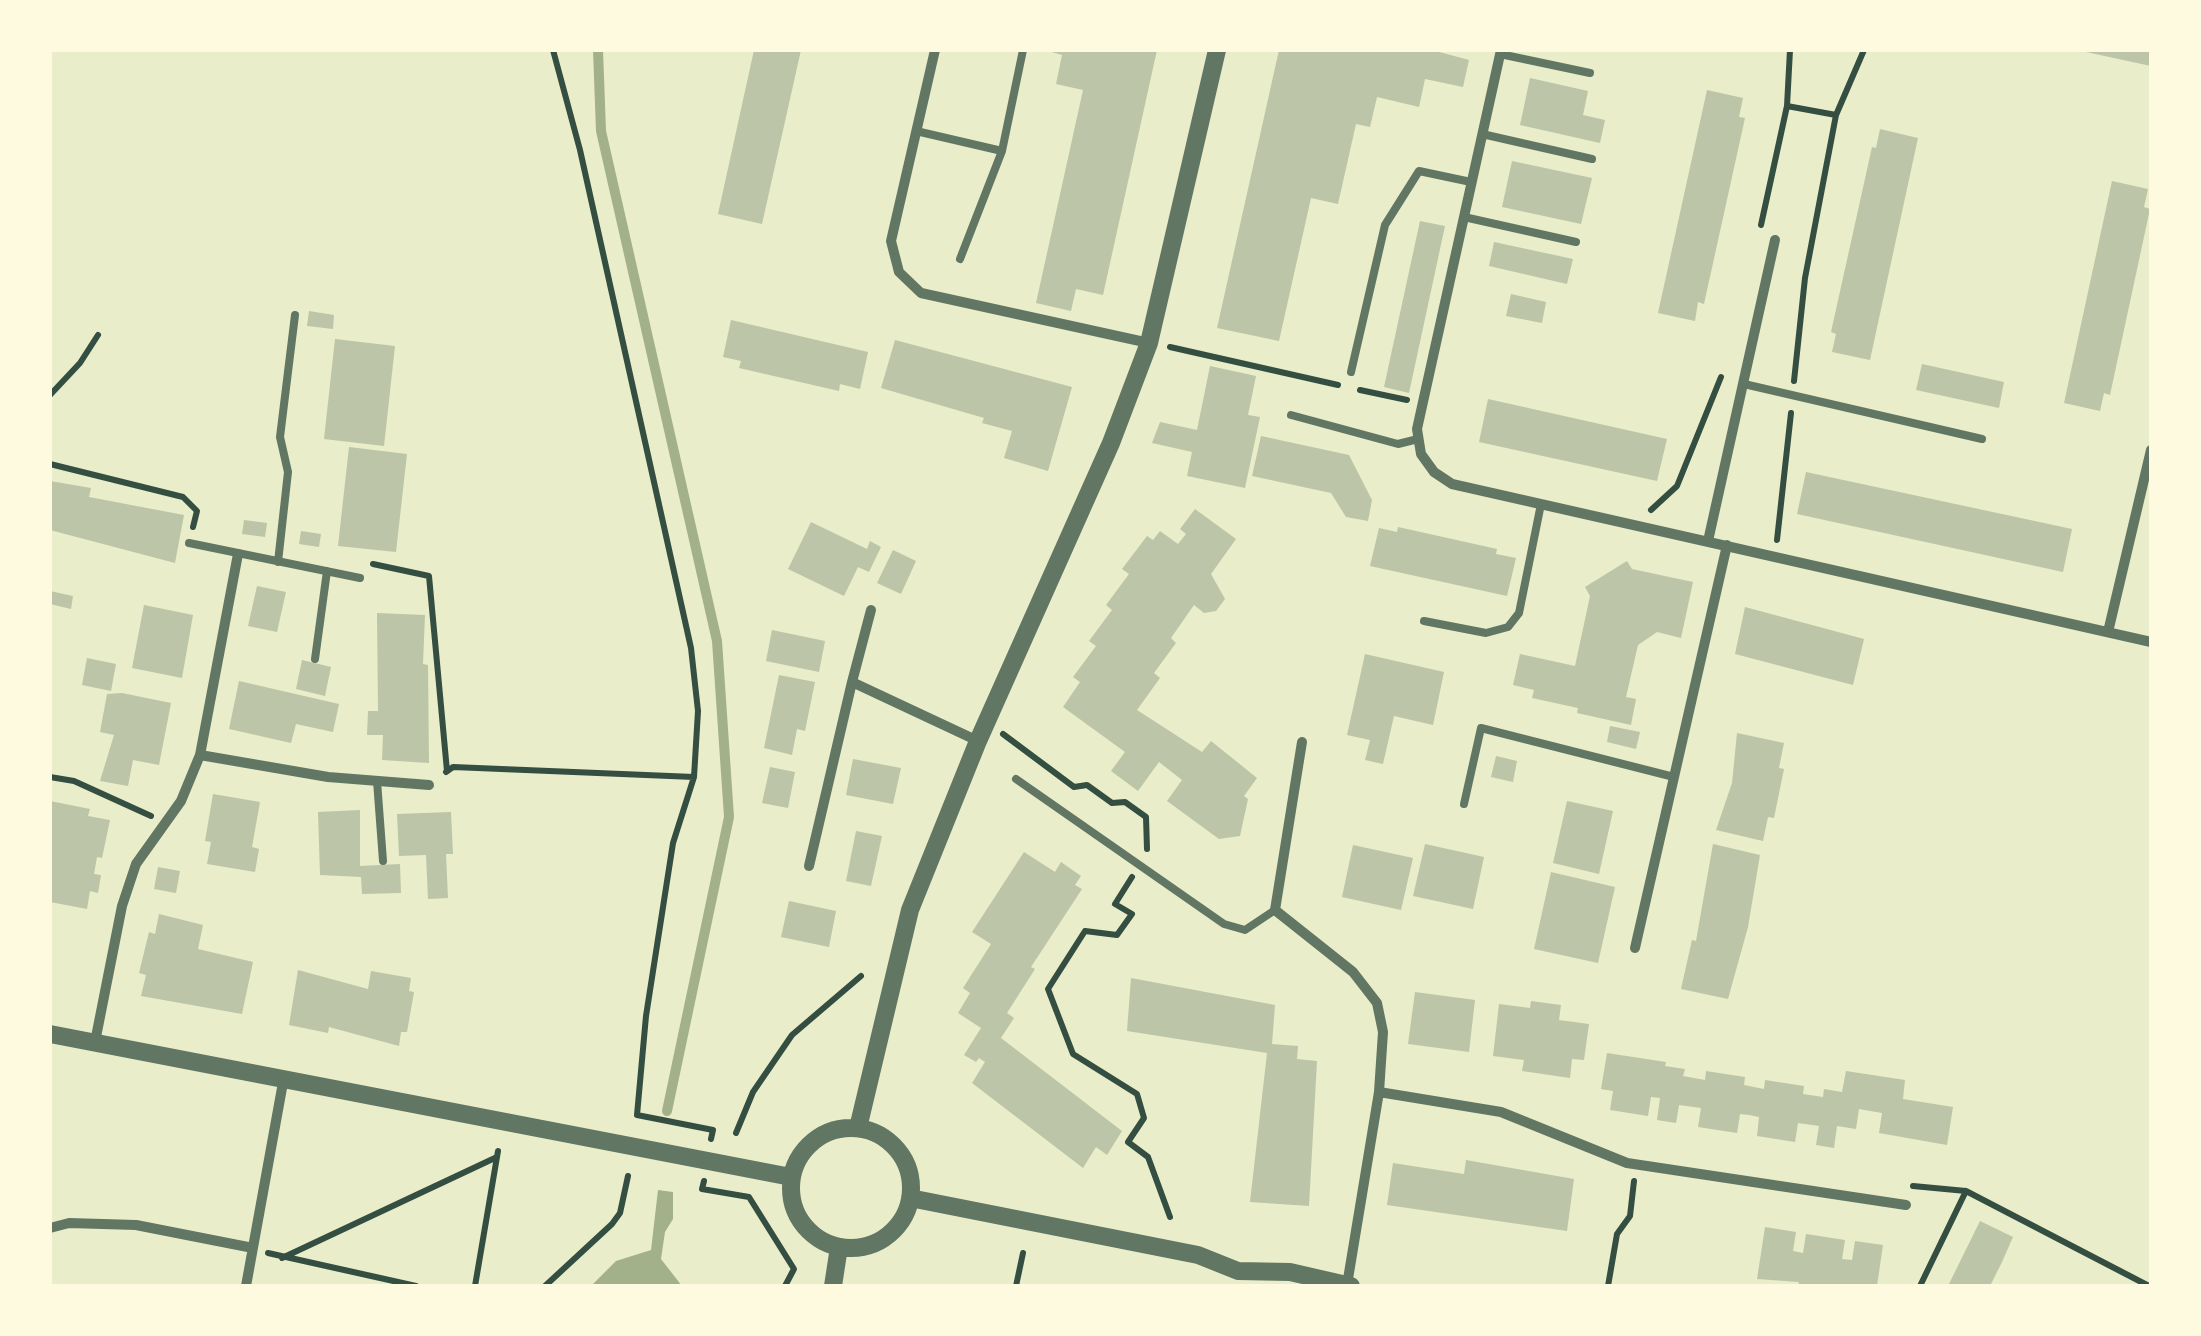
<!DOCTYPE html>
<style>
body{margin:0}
#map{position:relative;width:2201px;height:1336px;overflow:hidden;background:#e9edc9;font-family:"Exo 2",sans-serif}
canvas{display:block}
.frame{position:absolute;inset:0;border:52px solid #fefae0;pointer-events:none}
</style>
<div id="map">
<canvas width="2201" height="1336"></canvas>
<div class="frame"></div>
</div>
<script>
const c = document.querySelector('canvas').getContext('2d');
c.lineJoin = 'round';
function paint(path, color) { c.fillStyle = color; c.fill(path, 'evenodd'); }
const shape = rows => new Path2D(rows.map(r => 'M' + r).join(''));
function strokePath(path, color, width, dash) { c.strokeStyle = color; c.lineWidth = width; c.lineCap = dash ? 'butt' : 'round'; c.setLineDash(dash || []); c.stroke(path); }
paint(shape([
 [658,1190,673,1192,673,1219,665,1232,661,1259,682,1286,591,1286,616,1261,651,1250]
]), '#a3b18a');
strokePath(shape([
 [598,50,601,131,717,641,729,817,667,1111]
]), '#a3b18a', 10);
paint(shape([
 [754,50,801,50,762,224,718,214],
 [1045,50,1157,50,1103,295,1076,289,1071,311,1036,303,1083,90,1056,84,1062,55],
 [1279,50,1432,50,1469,60,1463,87,1425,79,1419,107,1377,97,1370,127,1356,124,1338,204,1311,198,1279,341,1217,328],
 [2087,50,2151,50,2151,66,2086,52],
 [1530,78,1588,91,1583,115,1605,120,1600,143,1520,125],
 [1707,90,1743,98,1739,117,1745,118,1704,304,1698,302,1695,321,1658,313],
 [1880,129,1918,138,1870,360,1832,352,1836,334,1831,332,1872,147,1876,148],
 [1512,161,1592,178,1581,224,1502,207],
 [2112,181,2148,189,2144,207,2150,209,2110,395,2104,393,2100,411,2064,403],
 [1420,221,1445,226,1409,393,1384,387],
 [1494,242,1573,259,1567,284,1489,266],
 [1511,294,1546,302,1542,323,1506,316],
 [309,311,334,315,333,329,307,326],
 [731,320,868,352,860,389,840,384,839,391,739,368,741,361,723,357],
 [335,339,395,346,384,446,324,439],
 [895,340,1072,387,1048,471,1004,458,1012,431,982,423,984,418,881,388],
 [1922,364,2004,382,1999,408,1916,390],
 [1210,366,1256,376,1248,415,1260,417,1245,488,1187,476,1192,452,1152,443,1160,422,1197,430],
 [1488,399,1667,439,1657,481,1479,442],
 [1261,436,1349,455,1372,500,1368,521,1346,517,1331,493,1252,476],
 [349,447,407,454,396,552,338,546],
 [1806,472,2072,529,2063,572,1797,514],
 [50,481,91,488,89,497,184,515,175,563,50,530],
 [1195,509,1236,539,1211,574,1225,599,1216,611,1204,613,1194,605,1171,638,1176,643,1154,673,1160,678,1137,710,1202,752,1211,741,1257,778,1244,796,1248,799,1240,836,1219,839,1167,801,1182,780,1159,762,1138,791,1111,771,1125,752,1063,707,1080,682,1073,677,1096,646,1089,641,1112,610,1106,605,1129,574,1122,569,1147,536,1153,540,1160,531,1178,544,1186,534,1180,529],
 [244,520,267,523,265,537,242,534],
 [811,522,867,549,870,541,881,547,869,572,858,567,844,596,788,569],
 [1398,527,1497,549,1496,554,1516,558,1507,596,1370,566,1379,528,1397,532],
 [301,531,321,534,319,547,299,544],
 [893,550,916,561,901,594,877,583],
 [1627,561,1632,569,1693,582,1681,638,1657,632,1638,645,1626,697,1636,699,1631,725,1577,713,1578,708,1532,698,1534,690,1513,685,1520,654,1575,666,1590,596,1585,587],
 [257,586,286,592,277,632,248,626],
 [50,591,73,596,71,609,50,604],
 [144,605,193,615,182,678,132,668],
 [1745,607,1864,639,1853,685,1735,654],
 [377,613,425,615,423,664,428,665,429,763,382,760,383,735,367,735,368,711,378,711],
 [772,630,825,641,819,672,766,661],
 [1365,654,1444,672,1433,725,1394,716,1383,764,1365,760,1370,740,1347,735],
 [87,658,116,664,111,691,82,685],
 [302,660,331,667,325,696,296,689],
 [779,675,815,682,805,731,797,729,792,755,764,748],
 [239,681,339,704,333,732,296,724,291,743,229,729],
 [122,693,171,703,159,765,133,760,128,786,100,781,114,735,100,732,107,694],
 [1610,726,1640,732,1636,749,1607,742],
 [1737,733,1784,743,1779,768,1784,769,1774,818,1768,817,1763,841,1716,830,1732,783],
 [1496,756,1517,761,1513,782,1491,777],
 [853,759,901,768,893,804,846,795],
 [770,767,795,772,788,808,762,803],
 [213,794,260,802,252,847,259,849,255,872,207,864,211,842,205,841],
 [50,801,90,809,88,816,110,820,102,858,97,857,94,874,101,875,98,893,90,891,87,909,50,902],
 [1567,801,1613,811,1599,874,1553,863],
 [360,810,360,866,400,864,401,893,362,894,361,877,320,875,318,812],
 [451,812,453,854,446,854,448,898,428,899,426,855,399,856,397,814],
 [856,831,882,836,871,886,846,881],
 [1425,844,1484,857,1473,909,1413,896],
 [1713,844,1760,855,1748,927,1728,999,1681,989,1692,940,1696,941],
 [1353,845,1413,858,1401,910,1342,897],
 [1024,852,1055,872,1061,862,1081,876,1075,885,1082,889,1031,967,1035,969,1007,1013,1014,1018,1001,1038,1122,1131,1107,1155,1096,1147,1083,1168,972,1083,985,1062,979,1058,976,1062,964,1055,981,1028,958,1013,970,993,963,988,991,944,972,932],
 [158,867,180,871,176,893,154,889],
 [1551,872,1615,887,1598,963,1534,949],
 [789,901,836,911,829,947,781,937],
 [159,914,203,925,198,949,253,962,242,1014,141,996,146,975,139,973,149,932,155,934],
 [298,970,368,989,371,971,411,978,409,991,414,992,407,1032,401,1032,399,1046,329,1027,328,1033,289,1025],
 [1131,978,1275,1005,1272,1044,1298,1046,1297,1059,1317,1061,1309,1206,1250,1202,1267,1053,1127,1031],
 [1415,992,1475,1000,1469,1052,1408,1044],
 [1531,1001,1561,1005,1559,1020,1589,1024,1584,1060,1572,1059,1570,1078,1522,1071,1524,1060,1493,1056,1499,1004,1530,1008],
 [1607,1053,1666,1062,1665,1066,1685,1069,1683,1076,1705,1080,1706,1071,1745,1077,1744,1085,1764,1089,1765,1080,1804,1086,1803,1094,1823,1097,1824,1089,1842,1092,1846,1071,1905,1080,1903,1099,1953,1107,1947,1145,1879,1133,1882,1113,1859,1109,1856,1129,1837,1126,1834,1148,1816,1145,1819,1126,1798,1123,1795,1142,1757,1136,1759,1117,1749,1115,1740,1114,1737,1133,1698,1127,1701,1108,1679,1105,1676,1123,1657,1120,1660,1098,1651,1097,1648,1116,1610,1110,1613,1091,1601,1089],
 [1466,1160,1574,1179,1567,1231,1387,1205,1393,1163,1464,1174],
 [1980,1221,2013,1237,2002,1262,1990,1286,1948,1286],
 [1765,1227,1796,1232,1793,1251,1803,1253,1806,1234,1845,1240,1842,1259,1852,1260,1855,1241,1883,1245,1877,1286,1798,1286,1799,1282,1757,1279]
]), '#bcc5a7');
strokePath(shape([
 [553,50,580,150,691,648,698,711,694,777,673,843,646,1016,637,1115,713,1130,711,1139],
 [1787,106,1836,115],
 [1761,225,1787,106,1790,50],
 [1170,347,1338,385],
 [1794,381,1805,278,1836,115,1864,50],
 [1360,390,1407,400],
 [50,395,80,363,98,335],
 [50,464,183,497,197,511,193,527],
 [1651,510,1677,486,1721,377],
 [1777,540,1791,413],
 [373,564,429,576,447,771],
 [1003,734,1074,787,1087,785,1112,803,1125,802,1146,817,1147,849],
 [446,772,453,767,694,777],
 [50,777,74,781,151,816],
 [1132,877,1115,904,1132,914,1117,935,1085,931,1048,989,1073,1054,1137,1094,1144,1118,1128,1142,1148,1157,1170,1217],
 [736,1133,753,1092,792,1035,861,976],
 [704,1181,702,1189,749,1197,794,1269,785,1286],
 [1913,1186,1966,1191,2149,1286],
 [268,1253,416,1286],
 [282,1258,497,1157],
 [475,1286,498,1151],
 [545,1286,612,1224,620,1213,628,1176],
 [1016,1286,1023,1253],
 [1608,1286,1617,1234,1630,1216,1634,1181],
 [1920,1286,1966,1191]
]), '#344e41', 6);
strokePath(shape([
 [1500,54,1590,73],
 [916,131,1002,151],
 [1482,134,1592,159],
 [1464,217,1576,242],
 [960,259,1002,151,1023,50],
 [1351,372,1385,225,1419,171,1471,182],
 [1744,384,1982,439],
 [1291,415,1398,444,1418,439],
 [189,543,360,578],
 [278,562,288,472,280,437,295,315],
 [1424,621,1486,633,1508,627,1519,613,1541,504],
 [315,659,327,571],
 [1016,779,1224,924,1245,930,1275,910],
 [377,781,383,861],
 [1464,804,1481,728,1674,777]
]), '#617663', 8);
strokePath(shape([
 [935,50,891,241,899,272,921,293,1149,343],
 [1501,50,1417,429,1421,454,1434,472,1452,484,2151,642],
 [1708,541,1775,240],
 [2108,632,2151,450],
 [852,682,871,610],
 [1302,742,1275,910,1353,972,1377,1003,1383,1032,1379,1092,1347,1285],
 [200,755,328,777,429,785],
 [809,866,852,682,978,741],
 [1635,948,1727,545],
 [95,1042,122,906,136,864,181,801,200,755,238,554],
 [1379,1092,1501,1112,1627,1163,1906,1205],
 [50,1228,69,1223,136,1225,253,1248],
 [246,1286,284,1077]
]), '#617663', 10);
strokePath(shape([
 [50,1034,791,1177],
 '791 1188a60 60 0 1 1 120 0a60 60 0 1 1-120 0Z',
 [858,1128,910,910,978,741,1111,443,1149,343,1217,50],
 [910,1198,1198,1255,1238,1271,1290,1272,1351,1286],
 [833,1286,839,1247]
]), '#617663', 18);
</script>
